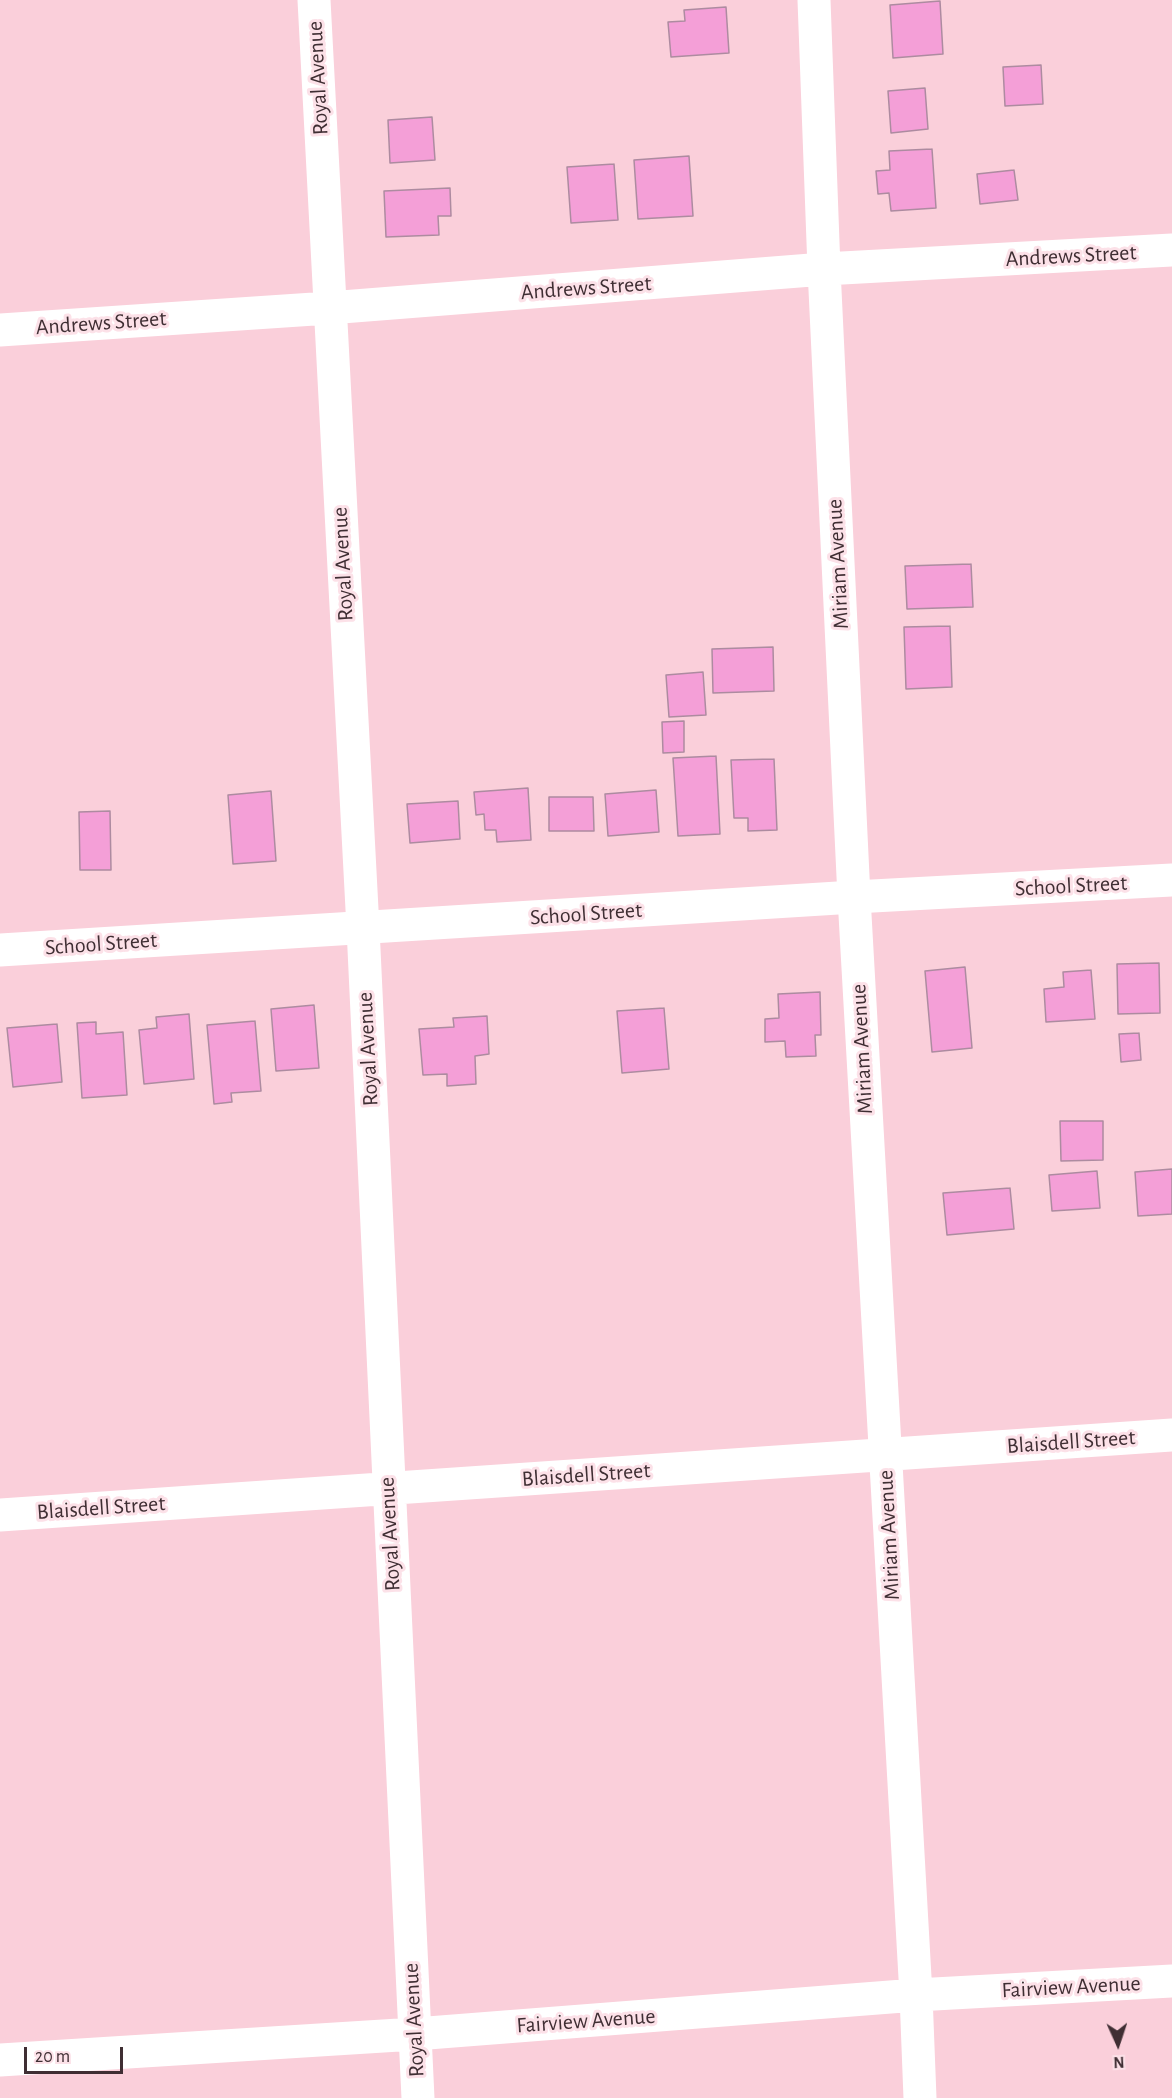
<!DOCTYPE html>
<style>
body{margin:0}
#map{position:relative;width:1172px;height:2098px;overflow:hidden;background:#facfda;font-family:"Alegreya Sans",sans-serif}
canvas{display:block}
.north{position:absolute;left:1088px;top:2014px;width:60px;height:60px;-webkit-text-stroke:4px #fce1e8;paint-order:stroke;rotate:177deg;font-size:16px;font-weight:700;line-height:24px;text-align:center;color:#3f2e33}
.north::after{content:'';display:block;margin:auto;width:21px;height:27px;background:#3f2e33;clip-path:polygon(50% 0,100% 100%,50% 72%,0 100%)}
.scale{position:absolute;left:24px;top:2047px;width:99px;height:27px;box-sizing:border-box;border:3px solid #3f2e33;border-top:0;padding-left:8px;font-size:18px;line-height:21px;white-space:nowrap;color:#3f2e33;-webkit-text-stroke:4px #fce1e8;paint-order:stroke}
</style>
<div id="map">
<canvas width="1172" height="2098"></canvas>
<div class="north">N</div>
<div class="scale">20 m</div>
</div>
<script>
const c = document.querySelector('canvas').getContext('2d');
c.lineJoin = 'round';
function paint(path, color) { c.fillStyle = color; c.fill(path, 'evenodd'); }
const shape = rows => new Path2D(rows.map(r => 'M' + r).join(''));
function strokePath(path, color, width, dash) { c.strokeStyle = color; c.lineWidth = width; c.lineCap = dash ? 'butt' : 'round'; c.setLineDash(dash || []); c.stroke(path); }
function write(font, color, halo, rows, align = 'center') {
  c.font = font + ' "Alegreya Sans",sans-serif'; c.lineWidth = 6; c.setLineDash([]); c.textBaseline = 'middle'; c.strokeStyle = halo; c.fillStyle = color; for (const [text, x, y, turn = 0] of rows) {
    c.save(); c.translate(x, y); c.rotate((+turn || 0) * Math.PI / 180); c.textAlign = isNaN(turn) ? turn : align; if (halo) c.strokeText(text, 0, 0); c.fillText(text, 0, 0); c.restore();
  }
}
const building = shape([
 [940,1,943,54,893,58,890,5,940,1],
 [726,7,729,53,671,57,668,22,685,21,684,10,726,7],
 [1041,65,1043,104,1005,106,1003,67,1041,65],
 [925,88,928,129,891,133,888,91,925,88],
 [432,117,435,160,390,163,388,120,432,117],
 [932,149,936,208,891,211,889,193,878,194,876,171,890,170,889,151,932,149],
 [689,156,693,216,638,219,634,160,689,156],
 [614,164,618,220,571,223,567,167,614,164],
 [1014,170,1018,200,980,204,977,174,1014,170],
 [450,188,451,216,438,216,439,235,386,237,384,191,450,188],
 [971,564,973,607,907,609,905,566,971,564],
 [950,626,952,687,906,689,904,627,950,626],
 [773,647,774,691,713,693,712,649,773,647],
 [703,672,706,715,669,717,666,675,703,672],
 [684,721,684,752,663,753,662,722,684,721],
 [716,756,720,834,678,836,673,758,716,756],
 [774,759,777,830,748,831,748,818,734,818,731,760,774,759],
 [528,788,531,840,497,842,496,830,485,830,484,814,476,815,474,792,528,788],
 [656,790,659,832,608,836,605,794,656,790],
 [271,791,276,861,233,864,228,795,271,791],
 [549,797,593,797,594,831,549,831,549,797],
 [458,801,460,839,410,843,407,804,458,801],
 [110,811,111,870,80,870,79,812,110,811],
 [1159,963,1160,1013,1118,1014,1117,964,1159,963],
 [965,967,972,1048,932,1052,925,971,965,967],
 [1091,970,1095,1019,1046,1022,1044,989,1064,987,1063,972,1091,970],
 [820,992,821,1035,815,1035,816,1056,786,1057,785,1041,765,1042,765,1019,779,1018,778,994,820,992],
 [314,1005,319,1068,276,1071,271,1009,314,1005],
 [664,1008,669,1069,622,1073,617,1011,664,1008],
 [189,1014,194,1079,144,1084,139,1030,157,1028,156,1017,189,1014],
 [487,1016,489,1054,475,1056,476,1084,447,1086,447,1074,423,1075,419,1029,454,1027,453,1018,487,1016],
 [255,1021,261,1091,231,1093,232,1102,214,1104,207,1025,255,1021],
 [96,1022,96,1034,123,1032,127,1095,82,1098,77,1023,96,1022],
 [57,1024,62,1082,13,1087,7,1028,57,1024],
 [1139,1033,1141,1060,1121,1062,1119,1034,1139,1033],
 [1060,1121,1103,1121,1103,1160,1061,1161,1060,1121],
 [1172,1169,1172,1214,1138,1216,1135,1172,1172,1169],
 [1097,1171,1100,1208,1052,1211,1049,1175,1097,1171],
 [1010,1188,1014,1229,947,1235,943,1193,1010,1188]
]);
paint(building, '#f49fd7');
strokePath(building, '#ad8ba0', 1.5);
strokePath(shape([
 [314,0,363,928,418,2098],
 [814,0,824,269,854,897,916,1995,920,2098],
 [0,330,329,308,824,269,1172,250],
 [0,1515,1172,1435],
 [0,2060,415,2034,916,1995,1172,1981]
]), '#fff', 33);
strokePath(shape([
 [0,950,854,897,1172,880]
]), '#fff', 33);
write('22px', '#3f2e33', '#fce1e8', [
 ["Royal Avenue",318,78,-93],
 ["Andrews Street",1071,256,-3],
 ["Andrews Street",586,288,-4],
 ["Andrews Street",101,323,-4],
 ["Royal Avenue",343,564,-93],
 ["Miriam Avenue",838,564,-93],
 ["School Street",1071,886,-3],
 ["School Street",586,914,-4],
 ["School Street",101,944,-4],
 ["Royal Avenue",368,1049,-93],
 ["Miriam Avenue",862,1049,-93],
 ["Blaisdell Street",1071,1442,-4],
 ["Blaisdell Street",586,1475,-4],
 ["Blaisdell Street",101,1508,-4],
 ["Royal Avenue",390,1534,-93],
 ["Miriam Avenue",889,1535,-93],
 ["Fairview Avenue",1071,1987,-3],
 ["Royal Avenue",414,2020,-93],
 ["Fairview Avenue",586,2021,-4]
]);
</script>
